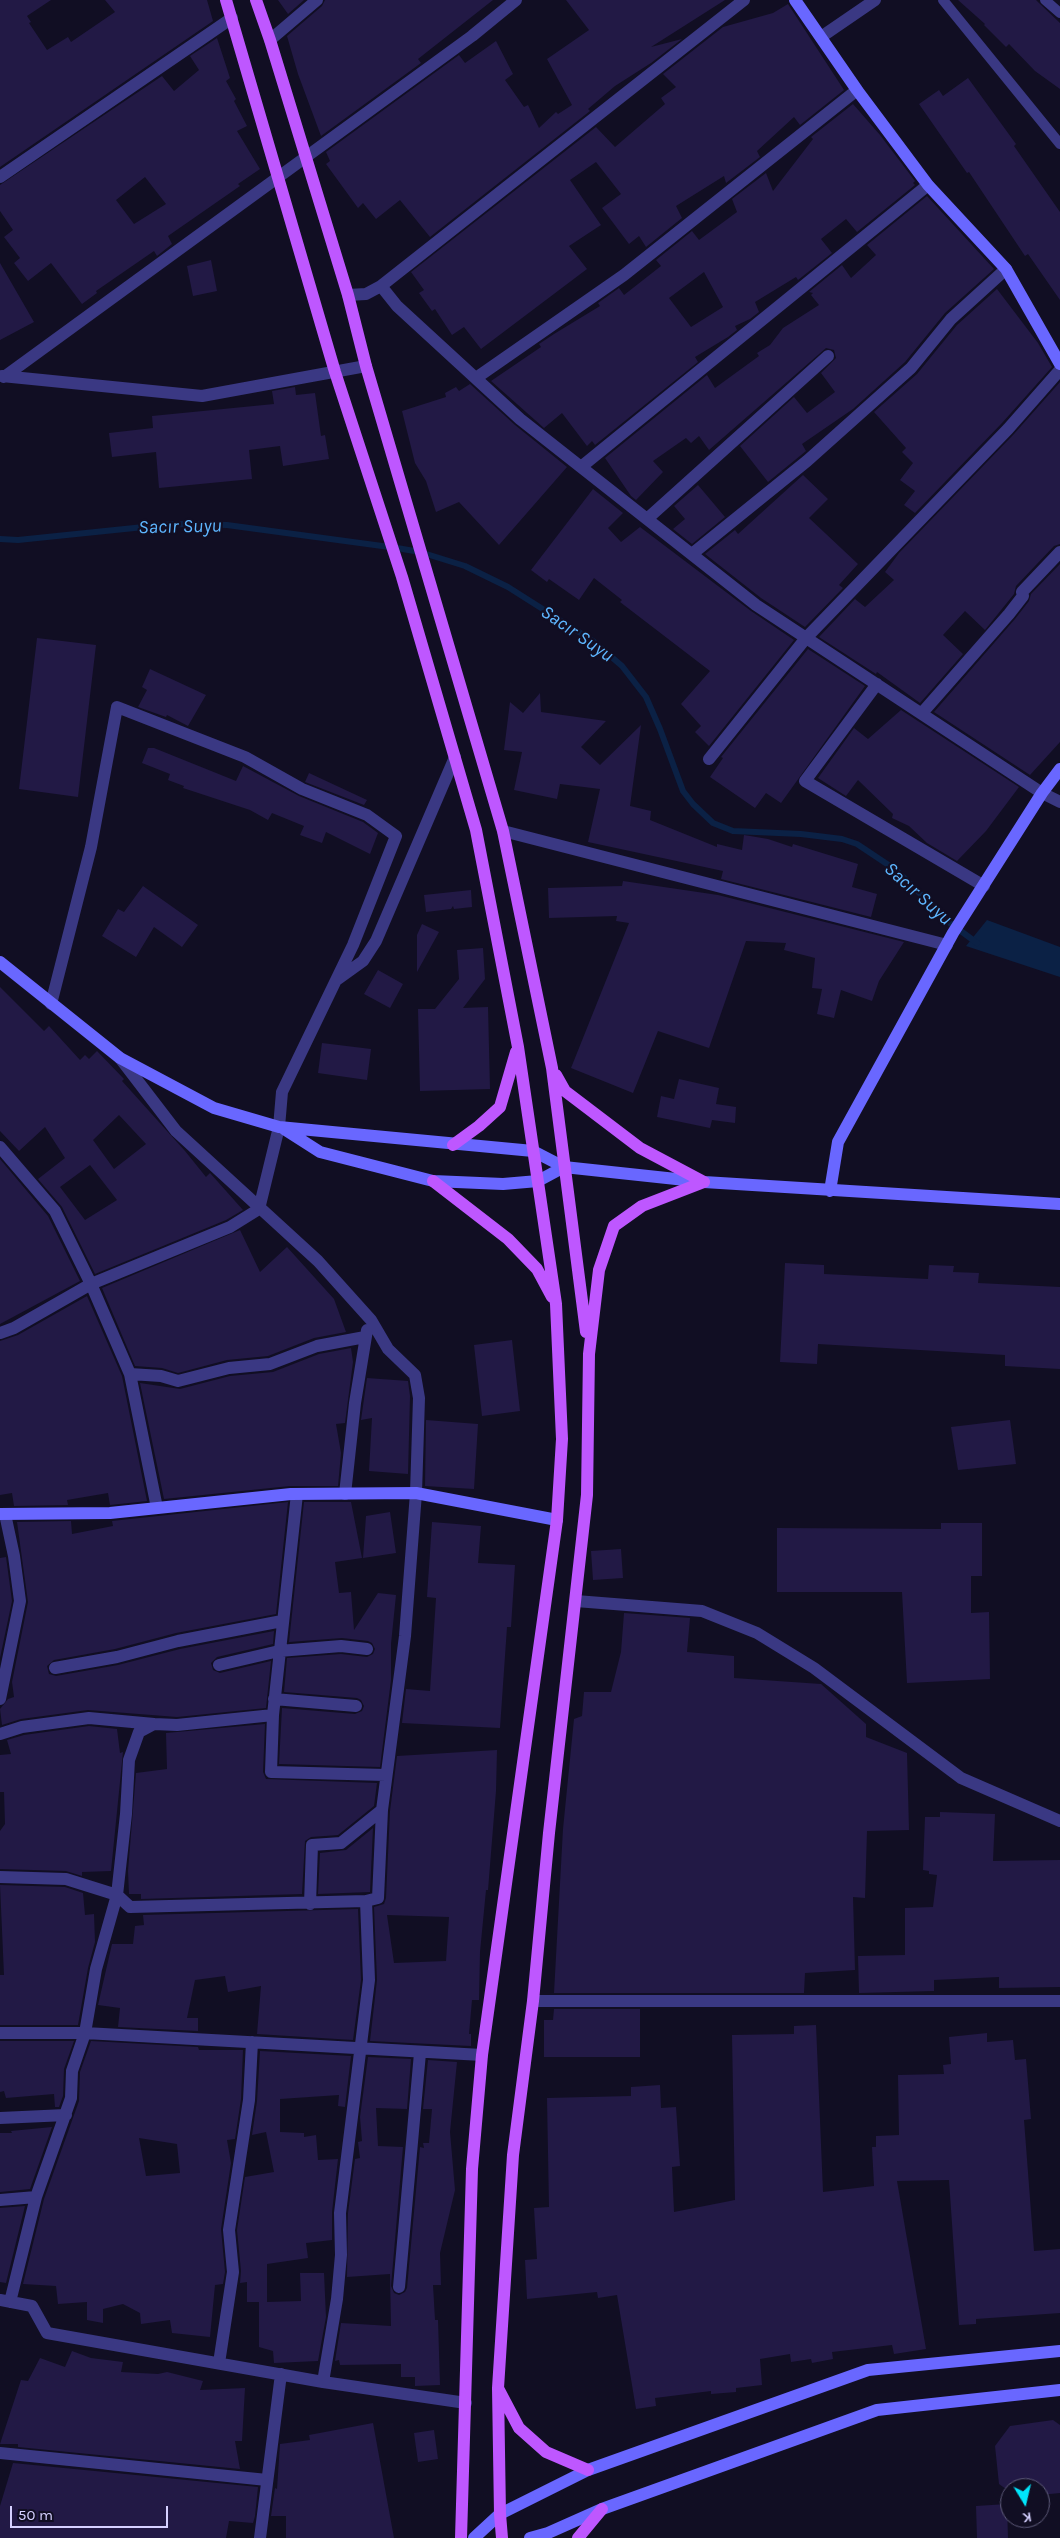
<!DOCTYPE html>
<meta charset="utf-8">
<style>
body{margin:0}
#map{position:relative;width:1060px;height:2538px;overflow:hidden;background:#110e23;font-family:Karla,sans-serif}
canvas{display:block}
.north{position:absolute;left:1000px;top:2478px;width:50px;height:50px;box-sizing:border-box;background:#110e23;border:1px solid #5f5c7b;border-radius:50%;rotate:171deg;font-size:14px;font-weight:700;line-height:20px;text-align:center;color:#d5d0ff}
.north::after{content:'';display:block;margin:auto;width:18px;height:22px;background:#00e5fb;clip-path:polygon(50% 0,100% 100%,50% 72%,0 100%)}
.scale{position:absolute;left:10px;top:2506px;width:158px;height:22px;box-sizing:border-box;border:2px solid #d5d0ff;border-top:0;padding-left:6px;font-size:15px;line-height:18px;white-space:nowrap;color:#d5d0ff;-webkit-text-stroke:4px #110e23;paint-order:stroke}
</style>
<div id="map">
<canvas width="1060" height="2538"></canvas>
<div class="north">K</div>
<div class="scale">50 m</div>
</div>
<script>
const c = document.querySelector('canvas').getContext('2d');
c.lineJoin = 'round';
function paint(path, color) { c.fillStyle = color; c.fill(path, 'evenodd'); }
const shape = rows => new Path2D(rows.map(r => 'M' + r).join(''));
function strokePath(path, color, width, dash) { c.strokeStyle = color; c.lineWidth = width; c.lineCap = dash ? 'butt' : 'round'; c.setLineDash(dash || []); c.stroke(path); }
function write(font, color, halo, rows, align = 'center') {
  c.font = font + ' Karla,sans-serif'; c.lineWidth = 4.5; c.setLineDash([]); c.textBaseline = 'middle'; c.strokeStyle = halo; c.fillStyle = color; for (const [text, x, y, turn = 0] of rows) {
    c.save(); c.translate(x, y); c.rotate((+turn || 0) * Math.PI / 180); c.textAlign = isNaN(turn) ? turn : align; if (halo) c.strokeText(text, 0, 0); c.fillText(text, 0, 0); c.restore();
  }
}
paint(shape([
 [987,920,1060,947,1060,977,966,946]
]), '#0b2145');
strokePath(shape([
 [0,539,18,540,173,524,227,525,397,548,420,552,465,566,508,587,593,641,622,666,646,697,660,729,683,791,693,804,713,823,733,831,801,834,842,839,857,844,896,870,950,923,977,943]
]), '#0b2145', 6);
paint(shape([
 [0,0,51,0,27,16,31,22,29,23,47,50,68,37,71,42,115,12,105,0,207,0,213,21,0,167],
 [278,0,304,0,288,14],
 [325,0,493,0,418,59,421,63,321,136,298,74,287,36,322,6],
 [566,0,725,0,651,47,682,39,651,63,615,86,588,109,590,111,430,237,400,200,376,219,363,203,358,208,326,164,330,161,326,152,459,55,465,63,496,41,513,74,505,80,524,107,528,105,539,128,556,112,558,114,572,105,547,59,589,30],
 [958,0,1036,0,1039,3,1060,23,1060,89,1035,71,1009,44,1006,47,984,25,985,24],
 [788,4,844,90,800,125,794,117,757,151,760,157,726,183,724,176,676,206,682,218,646,247,639,236,629,244,602,208,621,194,596,162,570,180,601,225,569,246,587,269,481,349,464,327,452,335,435,309,432,311,419,293,424,290,411,272,596,127,615,147,665,104,661,98,676,87,663,74,723,27,773,13],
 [217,38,230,78,226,81,236,99,234,101,247,126,237,131,260,169,238,184,240,186,168,236,172,244,157,256,154,251,96,291,97,293,82,304,51,263,28,281,14,263,20,258,4,237,13,230,0,211,0,185,162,76,174,91,199,70,190,56],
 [145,177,166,204,134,224,116,200],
 [968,78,1016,144,1014,146,1060,212,1060,300,1028,254,1025,256,969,172,967,173,919,104,939,90,943,96],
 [853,104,880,135,915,181,913,183,915,185,857,232,846,219,821,239,832,253,798,280,796,277,755,302,759,312,750,319,735,326,737,330,728,337,695,357,698,362,595,445,592,441,587,446,562,413,544,428,491,381,541,347,539,344,554,334,600,306,598,303,619,288,624,295,661,266,656,260,692,231,699,240,737,212,732,199,766,173,773,191,813,139,811,137],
 [704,272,723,307,691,327,669,298],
 [927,196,994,269,945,313,905,362,853,409,802,444,806,451,768,482,740,446,794,397,807,413,835,392,821,373,836,358,834,350,826,348,709,450,699,436,691,443,686,438,653,461,663,472,636,500,631,496,605,458,707,375,715,388,759,356,757,353,770,345,783,328,819,305,811,295,813,293,809,292,842,265,851,278,876,255,867,245],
 [211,260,217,291,193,296,187,266],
 [0,263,34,322,0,340],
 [997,289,1038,343,1052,367,1002,423,915,513,904,505,915,491,900,480,913,463,902,452,906,448,874,412,917,374,957,325],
 [1060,382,1060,544,1054,546,1016,586,1014,594,985,630,965,611,943,635,963,654,920,703,877,672,876,674,819,637,855,599,865,607,894,580,885,572,899,553,1014,434],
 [470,384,515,425,567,467,499,545,459,502,436,512,426,481,415,463,402,411,446,397,445,393,456,387,459,391],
 [295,387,296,395,315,393,321,436,325,435,329,459,283,466,280,446,249,450,252,479,159,488,156,452,112,457,109,433,153,428,152,416,274,404,272,391],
 [803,475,828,499,809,518,858,564,839,585,843,588,805,627,761,598,705,554,735,530,738,534],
 [698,485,725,517,692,544,673,529,685,519,674,506],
 [593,489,623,513,608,528,621,542,640,527,751,611,794,640,709,746,695,732,701,726,681,704,710,671,620,602,622,600,594,578,579,600,549,579,547,582,531,570],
 [1060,564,1060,742,1030,775,934,712,1015,619,1029,601,1031,594],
 [37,638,96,645,78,797,19,789],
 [808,649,865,686,781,803,766,793,755,808,710,777,723,758,721,757],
 [150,669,206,695,188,726,167,715,166,717,138,707,147,690,142,687],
 [540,693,541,712,606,721,581,747,600,765,641,725,630,806,651,811,650,820,717,847,717,844,742,850,744,835,768,839,792,847,793,844,858,864,852,887,877,894,871,917,721,879,723,871,588,842,600,789,560,784,557,799,514,790,522,752,504,750,510,702,523,713],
 [901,710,1019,787,986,831,957,861,927,843,909,826,892,818,893,814,858,780,846,796,818,778,854,728,868,739],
 [148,748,154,748,236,781,243,766,299,796,363,822,378,833,370,854,326,832,322,843,300,835,304,826,272,813,268,820,250,810,183,788,184,786,168,780,170,774,142,763],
 [309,773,367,800,364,805,305,782],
 [623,881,718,895,904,942,879,981,872,1001,841,990,834,1018,817,1014,822,989,812,988,815,958,784,950,786,943,746,941,709,1048,658,1031,633,1093,571,1068,629,923,616,921,617,916,549,918,548,888,622,886],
 [143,886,198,925,182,947,154,927,136,957,102,936,118,909,124,912],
 [471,890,472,907,454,909,453,906,451,909,426,912,424,895],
 [422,924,439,932,417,972,417,935],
 [483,948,485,979,463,1008,488,1007,490,1089,420,1091,418,1009,435,1009,459,979,457,950],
 [378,970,403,984,390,1008,364,994],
 [0,987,44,1031,49,1026,80,1060,85,1055,89,1059,97,1051,124,1079,122,1081,185,1151,206,1177,210,1173,243,1210,226,1220,95,1274,62,1207,38,1179,65,1158,45,1127,19,1151,0,1131],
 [119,1115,146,1144,114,1169,93,1140],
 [90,1165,117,1200,85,1220,60,1187],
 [322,1043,371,1049,367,1080,318,1073],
 [679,1079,719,1088,716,1104,736,1107,735,1123,712,1120,710,1128,657,1117,661,1096,674,1099],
 [0,1159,48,1216,80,1281,0,1324],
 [240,1230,260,1272,287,1247,334,1299,346,1332,314,1338,268,1356,227,1360,178,1373,162,1368,135,1366,102,1288],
 [785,1263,824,1265,824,1274,928,1279,929,1265,954,1266,953,1272,979,1273,978,1283,1060,1287,1060,1369,1005,1366,1005,1355,818,1344,817,1364,780,1362],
 [87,1296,122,1376,147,1501,110,1505,108,1493,67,1500,68,1505,14,1506,12,1493,0,1495,0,1341,18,1335],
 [512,1340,520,1411,482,1416,474,1345],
 [351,1348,353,1362,345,1423,336,1424,341,1453,338,1486,290,1486,164,1499,140,1383,180,1389,230,1376,273,1372,319,1354],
 [367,1378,408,1381,410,1396,408,1474,369,1471,372,1418,361,1420],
 [426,1420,478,1424,474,1489,425,1486],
 [1010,1420,1016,1464,958,1470,951,1427],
 [288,1502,276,1614,176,1633,115,1649,54,1660,47,1666,49,1674,56,1676,118,1665,180,1649,274,1631,273,1644,217,1657,211,1663,213,1670,220,1673,271,1661,266,1708,177,1717,88,1710,21,1719,2,1725,0,1709,8,1699,14,1697,12,1682,28,1602,17,1522,71,1521,72,1534,113,1526,112,1521],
 [304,1502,351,1502,362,1558,335,1562,339,1593,351,1592,354,1630,378,1593,396,1595,391,1644,391,1680,380,1767,279,1764,282,1708,355,1714,362,1711,364,1706,361,1700,357,1698,284,1692,287,1658,341,1654,367,1657,373,1654,375,1649,372,1643,368,1641,342,1638,289,1642],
 [390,1512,396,1553,363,1558,366,1516],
 [432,1522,481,1526,478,1563,515,1565,511,1627,507,1627,500,1728,402,1723,406,1689,430,1691,436,1598,427,1597],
 [941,1523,982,1523,982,1576,971,1576,971,1613,989,1612,990,1679,907,1683,902,1592,777,1592,777,1528,941,1529],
 [621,1549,623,1578,593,1580,591,1551],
 [6,1557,12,1601,0,1658,0,1558],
 [624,1613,690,1618,687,1652,734,1656,734,1678,821,1684,866,1724,866,1737,907,1753,909,1830,867,1831,865,1898,853,1897,855,1970,805,1973,804,1993,554,1993,563,1829,574,1719,582,1716,584,1692,611,1692,621,1652],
 [265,1724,263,1772,266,1779,377,1783,374,1806,338,1835,311,1837,305,1841,302,1894,141,1899,141,1894,129,1894,128,1871,136,1773,167,1769,166,1733],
 [89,1726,117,1729,120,1753,123,1752,111,1871,82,1872,82,1876,66,1871,0,1869,0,1831,5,1824,4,1792,0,1792,0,1755,11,1754,7,1740,24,1735],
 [497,1750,496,1791,488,1890,486,1890,480,1952,479,2000,472,2000,469,2034,471,2034,471,2046,370,2041,377,1980,374,1907,384,1904,386,1898,390,1811,397,1756],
 [387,1915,449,1917,446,1961,394,1963],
 [940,1812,995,1814,993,1861,1060,1860,1060,1987,999,1988,999,1977,934,1980,934,1991,859,1993,858,1956,905,1955,905,1908,933,1907,937,1875,929,1874,929,1871,923,1870,925,1817,940,1817],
 [373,1828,370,1892,318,1894,320,1853,346,1850],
 [0,1885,65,1887,83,1893,85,1915,94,1914,95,1942,88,1968,78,2025,0,2025,0,1975,4,1975],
 [358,1909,361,1980,353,2040,257,2034,261,1986,228,1992,225,1976,195,1980,187,2018,198,2018,198,2031,118,2027,120,2008,98,2005,112,1944,133,1944,135,1926,144,1925,143,1915],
 [554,2009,640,2009,640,2057,544,2057,544,2020,553,2020],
 [816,2025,823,2192,874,2186,872,2147,876,2147,876,2136,899,2135,898,2075,944,2074,943,2065,951,2064,949,2037,987,2033,987,2042,1013,2040,1015,2060,1026,2059,1031,2119,1024,2120,1034,2251,1060,2249,1060,2313,976,2319,976,2324,959,2325,949,2180,897,2181,926,2349,894,2354,892,2345,832,2352,833,2359,812,2363,811,2359,791,2362,790,2354,760,2359,762,2385,736,2388,736,2392,711,2394,711,2391,655,2398,656,2406,636,2409,617,2295,598,2298,597,2292,527,2299,525,2260,537,2259,534,2208,549,2207,547,2098,631,2096,631,2087,660,2085,661,2108,676,2107,680,2166,672,2167,674,2212,735,2200,732,2035,794,2034,794,2026],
 [0,2041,74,2041,64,2069,63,2096,59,2107,55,2107,54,2094,6,2098,4,2091,0,2092],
 [91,2041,198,2047,199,2050,243,2050,241,2099,235,2139,227,2140,231,2163,221,2229,225,2272,223,2284,215,2285,210,2337,172,2333,170,2320,141,2324,140,2313,123,2304,103,2309,103,2323,87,2320,87,2302,58,2304,56,2286,23,2284,44,2199,79,2101,80,2072],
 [139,2138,177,2144,180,2173,146,2176],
 [260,2051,351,2056,345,2107,338,2106,339,2095,280,2099,280,2132,304,2133,304,2137,316,2135,318,2160,338,2159,332,2212,332,2240,306,2243,308,2258,267,2264,267,2302,301,2301,300,2273,324,2273,326,2317,318,2361,274,2363,273,2351,259,2347,259,2302,247,2302,247,2282,240,2283,241,2271,237,2230,245,2177,274,2172,266,2132,252,2135,257,2101],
 [368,2057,411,2059,407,2109,376,2108,378,2146,403,2147,391,2286,394,2293,399,2295,405,2292,407,2288,420,2147,424,2148,423,2143,429,2143,432,2109,423,2109,428,2060,457,2062,450,2132,455,2190,440,2253,441,2285,433,2285,435,2320,438,2320,440,2385,415,2386,415,2377,401,2377,401,2364,340,2365,339,2360,335,2361,341,2323,391,2326,390,2274,347,2277,348,2213,355,2159,360,2158,358,2142,362,2141,360,2117],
 [52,2127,30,2189,0,2192,0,2133,12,2133,11,2131],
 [25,2206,6,2283,0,2282,0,2208],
 [72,2351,91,2358,123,2362,121,2372,158,2374,167,2372,203,2381,200,2390,245,2388,242,2441,235,2441,240,2469,18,2447,18,2444,0,2444,21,2380,28,2381,40,2358,65,2367],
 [1053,2420,1060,2425,1060,2493,1040,2495,1040,2488,1010,2488,1010,2492,999,2484,995,2446,1010,2426],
 [373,2423,394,2538,286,2538,286,2516,271,2516,275,2488,277,2489,280,2444,310,2440,309,2435],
 [434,2430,438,2459,418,2462,414,2433],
 [13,2463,258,2487,255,2516,253,2523,229,2521,226,2538,0,2538,0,2506],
 [1007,2504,1008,2538,977,2538,976,2506]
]), '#221945');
strokePath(shape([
 [943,0,1060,144],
 [1045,0,1060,13]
]), '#3a3883', 10);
strokePath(shape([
 [821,37,875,0],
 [270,40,317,0],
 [0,177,232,18],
 [381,286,397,306,520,419,756,605,1042,793,1060,802],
 [348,295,366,294,381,286,744,0],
 [2,376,202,396,366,366],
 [4,377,472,36,516,0],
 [476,378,624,275,857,90],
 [581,467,928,185],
 [647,519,828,356],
 [692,554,807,461,911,368,951,319,1006,269],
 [877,684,805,781,984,886],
 [922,713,1009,614,1023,596,1022,592,1060,552],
 [709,759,806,638,1008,429,1060,370],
 [503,831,947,945],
 [338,979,363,961,376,941,455,757],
 [120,1058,176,1131,318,1261,371,1320,388,1349,415,1375,419,1398,416,1493,405,1636,382,1810,378,1898,366,1901,369,1980,340,2213,341,2255,337,2299,323,2382],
 [0,1147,55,1211,91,1284,130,1374,157,1508],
 [0,1333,14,1328,91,1284,230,1227,259,1209,279,1127,282,1092,353,945,396,836,367,815,302,789,245,757,117,707,91,847,51,1004],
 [130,1374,161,1376,178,1381,229,1368,270,1364,317,1346,365,1337],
 [297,1494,273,1715,271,1772,386,1775],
 [345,1494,355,1403,367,1330],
 [576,1601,702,1611,757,1633,814,1668,961,1778,1060,1821],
 [219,1665,279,1651,341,1646,367,1649],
 [55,1668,117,1657,178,1641,282,1621],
 [0,1699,20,1601,14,1556,5,1514],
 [274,1699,356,1706],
 [0,1734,22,1727,89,1718,154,1724],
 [0,1877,66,1879,117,1895,130,1907,366,1901],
 [310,1904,312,1845,341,1843,382,1810],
 [533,2001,1060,2001],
 [0,2033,85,2033,482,2055],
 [0,2118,66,2115],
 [0,2200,36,2197],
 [399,2287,420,2053],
 [0,2300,32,2306,47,2333,323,2382,466,2403],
 [10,2302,36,2197,71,2098,72,2071,85,2033,96,1969,117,1895,126,1814,129,1760,139,1732,154,1724,177,1725,273,1715],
 [219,2363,233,2272,229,2230,249,2100,252,2042],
 [0,2453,267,2480],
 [260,2538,281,2374]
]), '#3a3883', 12);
strokePath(shape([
 [795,0,857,90,928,185,1006,269,1060,364],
 [0,962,120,1058,214,1108,279,1127,533,1151,564,1167,704,1182,1060,1204],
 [284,1129,320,1152,433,1181,503,1184,538,1181,564,1167],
 [830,1191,838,1142,953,933,1042,793,1060,769],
 [0,1514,110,1513,291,1494,416,1493,557,1520],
 [474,2538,500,2514,588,2470,868,2370,1060,2351],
 [530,2538,548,2533,602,2509,877,2410,1060,2390]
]), '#6967ff', 12);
strokePath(shape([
 [226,0,335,372,402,577,476,830,518,1047,556,1304,562,1439,557,1520,482,2055,472,2169,461,2538],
 [256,0,270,40,348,295,366,366,503,831,552,1068,586,1332],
 [556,1075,565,1091,640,1148,704,1182],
 [453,1145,479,1126,500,1107,516,1052],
 [433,1181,508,1239,537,1269,552,1297],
 [499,2390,519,2428,546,2452,588,2470],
 [502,2538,500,2514,498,2388,513,2155,533,2001,549,1833,587,1495,589,1354,599,1270,614,1226,642,1206,704,1182],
 [578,2538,602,2509]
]), '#be57ff', 12);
write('italic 19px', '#5eb6ff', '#110e23', [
 ["Sacır Suyu",180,527,-1],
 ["Sacır Suyu",577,634,35],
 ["Sacır Suyu",918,894,42]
]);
</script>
